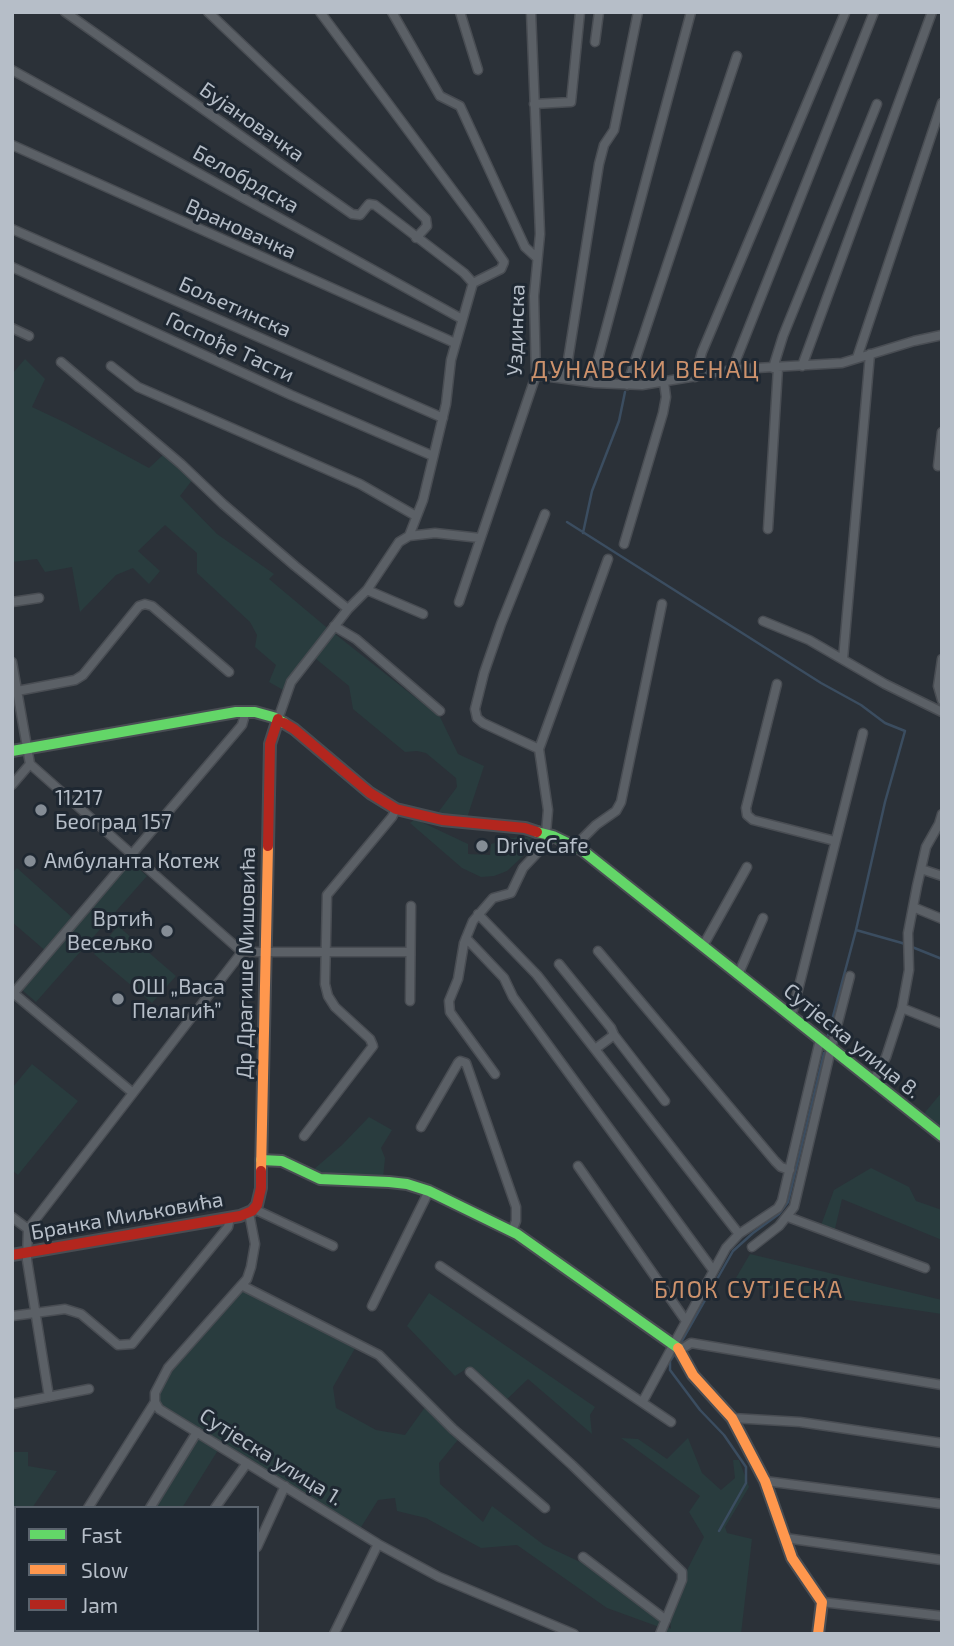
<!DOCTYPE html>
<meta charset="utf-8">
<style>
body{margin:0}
#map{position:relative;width:954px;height:1646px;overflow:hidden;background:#2b3138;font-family:"Exo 2",sans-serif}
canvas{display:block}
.frame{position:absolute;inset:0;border:14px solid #b6bec8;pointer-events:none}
.legend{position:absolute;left:14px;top:1506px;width:245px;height:126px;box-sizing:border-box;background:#1f2832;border:2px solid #5b646e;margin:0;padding:9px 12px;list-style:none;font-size:21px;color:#b6bec8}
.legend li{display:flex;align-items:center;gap:14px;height:35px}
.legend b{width:35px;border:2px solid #5b646e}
</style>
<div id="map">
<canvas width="954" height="1646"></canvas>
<div class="frame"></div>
<ul class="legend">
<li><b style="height:9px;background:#63d668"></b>Fast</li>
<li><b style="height:9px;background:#ff974d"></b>Slow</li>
<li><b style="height:9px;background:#b3261e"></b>Jam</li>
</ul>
</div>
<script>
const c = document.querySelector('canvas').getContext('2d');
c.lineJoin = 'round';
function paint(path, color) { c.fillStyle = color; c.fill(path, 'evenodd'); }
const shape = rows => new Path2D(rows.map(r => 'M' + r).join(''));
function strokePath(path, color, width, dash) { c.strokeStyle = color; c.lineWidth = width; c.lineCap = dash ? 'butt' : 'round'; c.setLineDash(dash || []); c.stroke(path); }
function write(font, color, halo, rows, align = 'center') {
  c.font = font + ' "Exo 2",sans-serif'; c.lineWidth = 6; c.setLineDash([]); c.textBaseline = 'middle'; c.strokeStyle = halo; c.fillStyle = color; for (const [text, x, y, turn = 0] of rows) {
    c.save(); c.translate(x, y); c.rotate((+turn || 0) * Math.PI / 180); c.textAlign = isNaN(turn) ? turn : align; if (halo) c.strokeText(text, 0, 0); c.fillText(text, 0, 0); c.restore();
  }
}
paint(shape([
 [25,359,45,379,32,407,66,423,149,468,164,454,193,479,180,496,217,534,274,574,269,579,325,626,440,717,458,754,484,766,467,818,437,814,457,787,456,778,426,753,417,751,405,752,353,709,349,686,310,654,285,691,269,682,276,665,255,647,257,635,250,622,197,573,197,553,165,525,138,551,160,571,149,584,133,568,116,575,80,612,72,567,45,572,37,559,12,562,12,374],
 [415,819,468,844,468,854,490,855,491,844,517,837,528,837,539,841,507,871,494,876,481,877,462,868,410,823],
 [131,862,147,876,36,1002,21,989],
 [17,868,75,920,48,953,12,922,12,873],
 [118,926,176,976,152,1003,94,954],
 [32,1064,78,1101,18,1175,12,1170,12,1088],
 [942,1092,942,1130,922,1116],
 [369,1117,392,1130,381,1148,385,1158,383,1178,318,1172,313,1170,342,1145],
 [871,1168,909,1187,916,1201,942,1210,942,1240,842,1199,834,1233,820,1228,834,1190],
 [750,1254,942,1300,942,1314,733,1283],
 [243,1286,358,1343,333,1387,336,1408,376,1430,405,1435,428,1403,461,1436,439,1463,440,1484,483,1522,492,1506,544,1545,593,1568,671,1629,669,1611,682,1580,704,1537,689,1512,700,1496,621,1438,638,1439,667,1459,688,1438,702,1473,721,1490,735,1478,733,1460,739,1460,749,1487,725,1527,727,1533,752,1539,741,1634,660,1634,662,1628,607,1608,517,1545,481,1548,426,1518,397,1511,395,1498,378,1500,358,1532,220,1447,182,1508,150,1508,197,1432,155,1402,161,1380],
 [429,1293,595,1407,590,1415,592,1434,528,1379,503,1403,466,1369,455,1376,407,1326],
 [12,1452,28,1452,28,1466,57,1471,32,1508,16,1508,16,1546,12,1544]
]), '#293c3e');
strokePath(shape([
 [567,522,821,683,861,705,885,723,905,731,885,802,856,930,902,943,942,959],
 [583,533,592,491,619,421,625,392],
 [828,1035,856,930],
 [679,1346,733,1251,753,1233,779,1214,788,1202,824,1053],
 [676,1352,670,1361,670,1370,700,1410,724,1435,746,1467,746,1483,719,1531]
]), '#3b4d60', 2.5);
strokePath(shape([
 [12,1585,16,1587],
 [81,1630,86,1634]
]), '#3b4d60', 8);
const street = shape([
 [65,12,352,214,360,215,369,204,375,205,464,273,473,283],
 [208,12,426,219,427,226,416,238],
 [320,12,477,223,504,262,501,269,473,283,451,360,446,404,423,500,409,536],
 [392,12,440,96,460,106,525,247,536,257],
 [460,12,478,70],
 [595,42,599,12],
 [12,70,462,319],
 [534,104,571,102,580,12],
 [12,145,455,343],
 [12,229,443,418],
 [12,267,291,395,433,456],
 [12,328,29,336],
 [857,358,942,103],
 [61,362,181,464,223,504,295,566,348,609],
 [111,366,138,387,360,484,416,516],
 [802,366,932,12],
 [773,368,783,336,877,104],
 [732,370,874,12],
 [536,375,595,383,642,385,739,369,842,363,914,341,942,335],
 [695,377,702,352,845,13],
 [565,379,599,164,604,145,614,130,638,12],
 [595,383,595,370,691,12],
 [627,385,737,56],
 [938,466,942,432],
 [768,529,778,368],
 [624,544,663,413,666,397,664,382],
 [367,590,423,614],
 [12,602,39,598],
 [459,602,536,375,534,296,540,234,531,12],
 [763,621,809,640,885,684,942,712],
 [334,626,356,639,440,711],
 [843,659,870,354],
 [942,659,938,686,942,700],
 [12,662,30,764,242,952],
 [777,684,746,808,747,815,753,820,835,841],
 [12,692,75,680,83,675,139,606,145,604,152,606,229,672],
 [278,719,291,682,348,609,367,590,399,542,409,536,435,533,480,538],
 [539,749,483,723,477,718,475,709,484,673,501,624,545,514],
 [12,785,30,764],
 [546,833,548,810,539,749,608,559],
 [575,846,596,825,616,811,621,802,662,604],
 [921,869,942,876],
 [913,907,942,919],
 [478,914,537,975,739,1234],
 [466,938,504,978,513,997,713,1270],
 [703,946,747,867],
 [598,951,775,1161,781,1167,790,1170],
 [242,952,410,952],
 [559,964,611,1028,614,1035,665,1101],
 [738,975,763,918],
 [12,992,133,1093],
 [12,995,242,725,246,711],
 [410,1001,411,906],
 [902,1008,942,1024],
 [789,1015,793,1010,863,733],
 [595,1049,614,1035],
 [495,1074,450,1012,449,1001,458,979,464,943,473,921,493,898,511,893,523,868,553,836],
 [873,1082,886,1057,902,1008,909,970,908,933,917,886,926,847,939,824,942,814],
 [421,1127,458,1063,460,1061,466,1063,516,1207,516,1221,512,1231],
 [304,1136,373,1046,370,1039,335,1007,328,996,325,984,327,895,392,817,396,809],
 [578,1166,686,1321],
 [254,1209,333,1246],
 [12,1217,28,1229,27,1260,49,1397],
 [788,1217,925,1268],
 [28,1229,242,952],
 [752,1247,779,1226,794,1207,831,1049,850,976],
 [440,1266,671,1422],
 [243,1286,379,1355,453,1429,545,1508],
 [372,1306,429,1191],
 [12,1316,65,1309,81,1314,118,1345,132,1344,228,1227,230,1218],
 [680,1350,691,1343,942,1385],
 [470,1372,572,1465,682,1572,682,1580,660,1634],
 [643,1401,726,1248,739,1234,778,1208,782,1201,820,1040],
 [155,1402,159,1409,378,1544,439,1577,574,1634],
 [12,1404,89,1389],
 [732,1418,800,1422,942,1443],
 [765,1481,942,1504],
 [88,1508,155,1402,155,1393,168,1368,247,1279,251,1267,255,1244,249,1213],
 [150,1508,197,1432],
 [215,1508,247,1463],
 [785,1538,942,1560],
 [257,1547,285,1486],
 [583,1557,666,1620],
 [822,1602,942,1616],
 [12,1609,16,1611],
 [43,1630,48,1634],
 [33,1634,36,1630],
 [215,1634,217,1630],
 [334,1634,378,1544]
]);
const fast = shape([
 [12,751,236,712,255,712,273,717,284,723],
 [537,832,553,836,582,850,942,1136],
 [261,1160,282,1161,320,1179,389,1182,407,1184,429,1191,517,1234,678,1348]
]);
const slow = shape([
 [261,1171,268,846],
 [678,1348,693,1375,732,1418,765,1481,792,1558,822,1602,818,1634]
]);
const jam = shape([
 [284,723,294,729,370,793,396,809,442,820,525,828,537,832],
 [268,846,270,744,278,719],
 [12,1255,240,1216,252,1211,257,1205,261,1188,261,1171]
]);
strokePath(street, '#494d53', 11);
strokePath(fast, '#494d53', 14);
strokePath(slow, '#494d53', 14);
strokePath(jam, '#494d53', 14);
strokePath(street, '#5b6066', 8);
strokePath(fast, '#63d668', 10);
strokePath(slow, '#ff974d', 10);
strokePath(jam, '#b3261e', 10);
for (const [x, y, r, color] of [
 [41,810,7,"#858d96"],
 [482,846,7,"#858d96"],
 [30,861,7,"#858d96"],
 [167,931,7,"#858d96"],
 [118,999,7,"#858d96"]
]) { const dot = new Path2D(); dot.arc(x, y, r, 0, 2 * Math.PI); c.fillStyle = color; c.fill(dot); strokePath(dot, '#1f2832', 2.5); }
write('21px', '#b6bec8', '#1f2832', [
 ["Бујановачка",252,122,35],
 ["Белобрдска",246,179,29],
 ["Врановачка",241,229,24],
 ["Бољетинска",235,307,24],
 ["Уздинска",516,330,-88],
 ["Госпође Тасти",230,347,25],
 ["Др Драгише Мишовића",246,963,-89],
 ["Сутјеска улица 8.",852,1041,39],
 ["Бранка Миљковића",127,1216,-10],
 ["Сутјеска улица 1.",271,1457,32]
]);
write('21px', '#b6bec8', '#1f2832', [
 ["11217",55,798],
 ["Београд 157",55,822],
 ["DriveCafe",496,846],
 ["Амбуланта Котеж",44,861],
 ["Вртић",153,919,"right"],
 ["Весељко",153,943,"right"],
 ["ОШ „Васа",132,987],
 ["Пелагић”",132,1011]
], 'left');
c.letterSpacing = '2px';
write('23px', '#cd926c', '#1f2832', [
 ["БЛОК СУТЈЕСКА",749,1290]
]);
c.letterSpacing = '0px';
c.letterSpacing = '2px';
write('24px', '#cd926c', '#1f2832', [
 ["ДУНАВСКИ ВЕНАЦ",646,370]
]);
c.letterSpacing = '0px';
</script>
